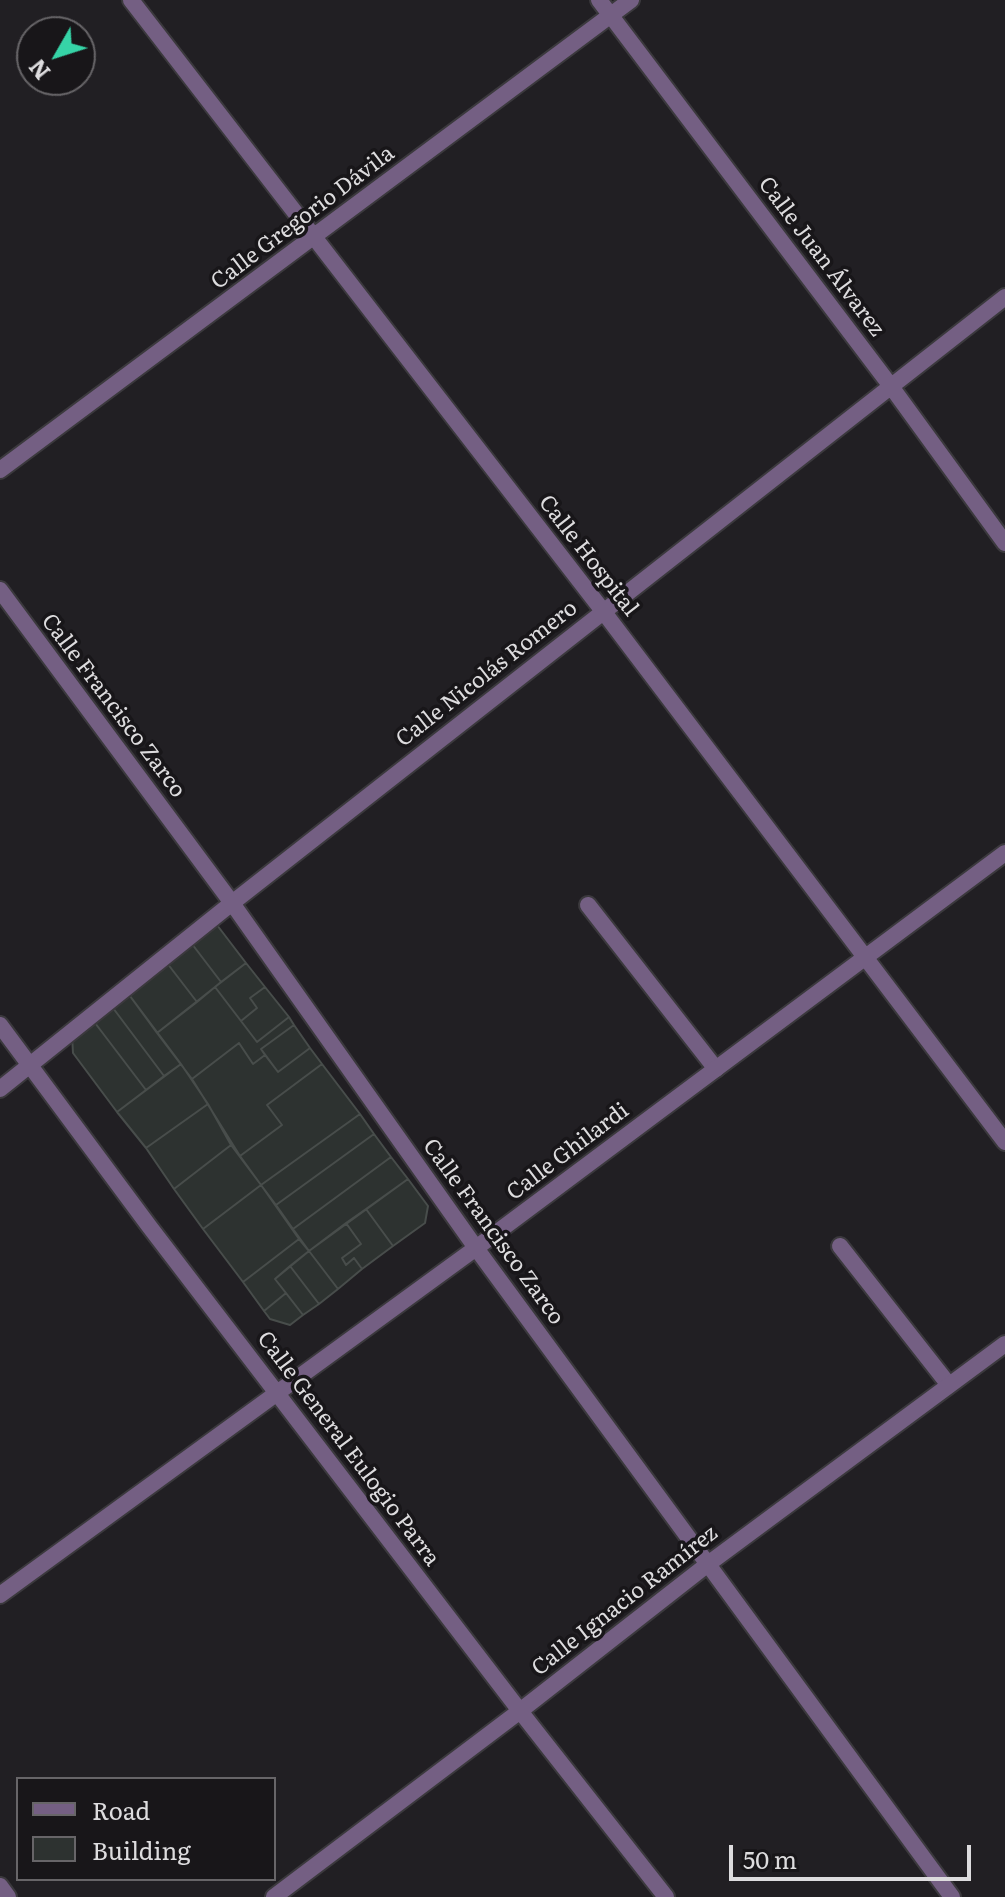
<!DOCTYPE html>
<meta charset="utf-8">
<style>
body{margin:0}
#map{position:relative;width:1005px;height:1897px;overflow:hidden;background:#211f23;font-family:Literata,serif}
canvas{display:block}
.legend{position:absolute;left:16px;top:1777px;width:260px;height:104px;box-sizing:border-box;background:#181619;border:2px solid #676568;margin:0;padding:10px 14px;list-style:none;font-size:24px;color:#dddcde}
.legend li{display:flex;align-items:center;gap:16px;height:40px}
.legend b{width:40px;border:2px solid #676568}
.north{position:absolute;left:16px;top:16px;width:80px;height:80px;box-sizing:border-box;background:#181619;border:2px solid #676568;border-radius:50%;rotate:231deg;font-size:22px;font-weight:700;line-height:32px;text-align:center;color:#dddcde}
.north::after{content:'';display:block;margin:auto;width:28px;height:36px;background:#36d4a7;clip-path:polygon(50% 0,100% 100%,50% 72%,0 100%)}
.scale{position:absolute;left:729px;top:1845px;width:242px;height:36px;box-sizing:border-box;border:4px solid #dddcde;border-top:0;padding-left:10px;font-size:24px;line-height:28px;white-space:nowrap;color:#dddcde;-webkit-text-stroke:6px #181619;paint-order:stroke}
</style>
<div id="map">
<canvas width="1005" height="1897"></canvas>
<ul class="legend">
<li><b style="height:10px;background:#745f83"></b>Road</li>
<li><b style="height:22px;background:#2d3230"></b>Building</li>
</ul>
<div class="north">N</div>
<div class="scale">50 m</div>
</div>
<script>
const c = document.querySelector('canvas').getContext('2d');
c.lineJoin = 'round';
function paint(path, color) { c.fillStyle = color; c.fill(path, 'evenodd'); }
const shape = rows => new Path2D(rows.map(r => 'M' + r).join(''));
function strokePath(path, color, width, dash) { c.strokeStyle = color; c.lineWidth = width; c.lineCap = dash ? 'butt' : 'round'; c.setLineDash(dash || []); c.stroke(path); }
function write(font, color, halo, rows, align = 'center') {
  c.font = font + ' Literata,serif'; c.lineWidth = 7; c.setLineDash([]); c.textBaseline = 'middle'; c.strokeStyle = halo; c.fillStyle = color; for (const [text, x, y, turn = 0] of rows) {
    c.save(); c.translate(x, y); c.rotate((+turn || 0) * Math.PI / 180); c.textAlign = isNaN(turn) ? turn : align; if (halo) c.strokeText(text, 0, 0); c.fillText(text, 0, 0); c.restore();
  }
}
const building = shape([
 [217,925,246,963,221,982,192,944,217,925],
 [192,944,221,982,197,1002,167,963,192,944],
 [167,963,197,1002,157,1033,127,992,167,963],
 [246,963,265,987,250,998,257,1008,241,1021,215,987,246,963],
 [215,987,257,1042,289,1017,294,1025,261,1049,265,1055,253,1064,239,1043,192,1079,157,1033,215,987],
 [265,987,289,1017,257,1042,241,1021,257,1008,250,998,265,987],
 [127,992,181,1064,164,1076,110,1004,127,992],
 [110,1004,164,1076,146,1090,92,1019,110,1004],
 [92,1019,146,1090,117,1112,73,1053,72,1035,92,1019],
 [294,1025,310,1048,278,1072,261,1049,294,1025],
 [239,1043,253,1064,265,1055,278,1072,310,1048,322,1064,267,1105,282,1125,240,1156,192,1079,239,1043],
 [181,1064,208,1104,146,1148,117,1112,181,1064],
 [322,1064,360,1114,261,1185,240,1156,282,1125,267,1105,322,1064],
 [208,1104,231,1145,174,1189,146,1148,208,1104],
 [360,1114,374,1134,276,1205,261,1185,360,1114],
 [374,1134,391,1157,293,1229,276,1205,374,1134],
 [231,1145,261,1185,203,1229,174,1189,231,1145],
 [391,1157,408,1179,309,1251,293,1229,391,1157],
 [408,1179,428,1206,425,1223,393,1246,366,1209,408,1179],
 [261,1185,299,1239,243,1282,203,1229,261,1185],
 [366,1209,393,1246,362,1269,354,1258,346,1265,342,1258,361,1244,346,1223,366,1209],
 [346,1223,361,1244,342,1258,346,1265,354,1258,362,1269,338,1289,309,1251,346,1223],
 [299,1239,309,1251,275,1279,286,1293,264,1311,243,1282,299,1239],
 [309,1251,338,1289,319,1304,290,1266,309,1251],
 [290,1266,319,1304,303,1315,275,1279,290,1266],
 [286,1293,303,1315,290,1325,270,1319,264,1311,286,1293]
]);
paint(building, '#2d3230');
strokePath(building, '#484d4b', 2);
const lane = shape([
 [588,905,716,1069],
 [840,1246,949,1385]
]);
const street = shape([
 [131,0,603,611,1005,1142],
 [599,0,890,385,1005,543],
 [0,470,631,0],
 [0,590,232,903,476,1248,952,1897],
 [0,1025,149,1226,520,1711,666,1897],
 [0,1089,232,903,1005,297],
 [0,1595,476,1248,1005,853],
 [0,1886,8,1897],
 [274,1897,520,1711,708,1564,1005,1344]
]);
strokePath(lane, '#3b393d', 20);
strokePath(street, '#3b393d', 20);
strokePath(lane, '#745f83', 16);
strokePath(street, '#745f83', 16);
write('22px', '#dddcde', '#181619', [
 ["Calle Gregorio Dávila",303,218,-37],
 ["Calle Juan Álvarez",821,257,53],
 ["Calle Hospital",588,556,52],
 ["Calle Nicolás Romero",487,674,-38],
 ["Calle Francisco Zarco",113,706,53],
 ["Calle Ghilardi",568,1152,-37],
 ["Calle Francisco Zarco",493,1232,54],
 ["Calle General Eulogio Parra",348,1449,53],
 ["Calle Ignacio Ramírez",625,1601,-38]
]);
</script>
